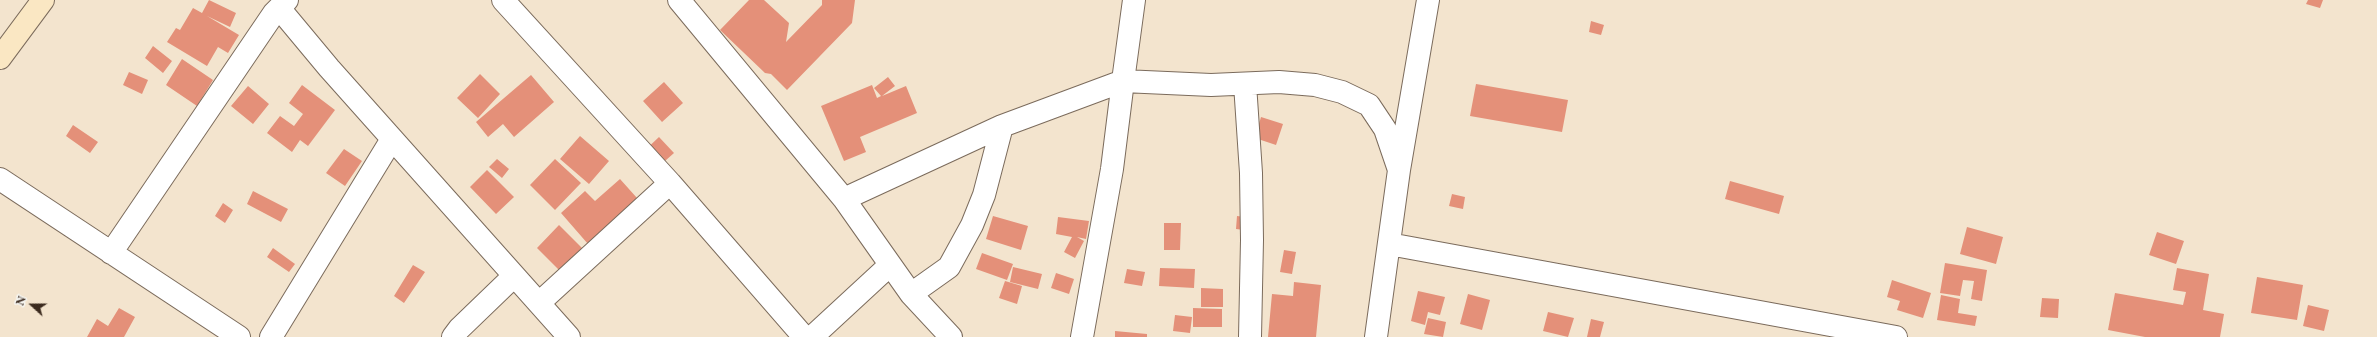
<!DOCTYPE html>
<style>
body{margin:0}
#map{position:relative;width:2377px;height:337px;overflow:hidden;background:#f3e4ce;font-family:"EB Garamond",serif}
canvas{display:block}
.north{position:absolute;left:12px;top:285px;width:40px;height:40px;-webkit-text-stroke:3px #f6f6f2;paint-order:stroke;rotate:291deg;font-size:11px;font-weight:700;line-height:16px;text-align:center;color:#3b2a1e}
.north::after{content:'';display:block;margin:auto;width:14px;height:18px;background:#3b2a1e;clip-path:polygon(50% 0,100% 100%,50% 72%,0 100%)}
</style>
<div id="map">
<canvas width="2377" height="337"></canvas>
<div class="north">N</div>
</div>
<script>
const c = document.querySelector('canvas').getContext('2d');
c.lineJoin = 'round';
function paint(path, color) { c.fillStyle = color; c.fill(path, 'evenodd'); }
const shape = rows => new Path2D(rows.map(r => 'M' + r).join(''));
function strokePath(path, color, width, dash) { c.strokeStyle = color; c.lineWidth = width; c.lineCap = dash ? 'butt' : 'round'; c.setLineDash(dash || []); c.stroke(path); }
paint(shape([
 [209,0,236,13,230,27,207,16,239,35,228,53,218,47,207,66,167,42,176,28,180,30,193,8,202,13],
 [749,0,764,0,789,23,786,42,822,5,822,0,855,0,852,23,787,90,771,74,765,73,720,30],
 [2308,0,2323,0,2320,8,2306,4],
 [1591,21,1604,25,1601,35,1589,32],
 [153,46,172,61,163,73,145,58],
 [182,59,213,80,197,106,166,85],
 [129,72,148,80,142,94,123,85],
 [480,74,500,94,478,118,457,98],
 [531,75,554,102,514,137,503,124,488,137,476,122],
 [888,77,895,86,882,96,906,86,917,113,860,137,866,152,844,161,821,106,872,85,877,98,881,96,874,88],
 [664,82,683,103,662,122,643,101],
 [1476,84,1568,100,1562,132,1470,116],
 [302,85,335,110,308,146,300,140,292,152,267,133,280,116,294,126,303,114,289,103],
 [248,86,269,104,253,124,231,106],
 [1261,117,1283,124,1276,145,1255,138],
 [73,125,98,142,90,153,66,136],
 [580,136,609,161,589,184,560,159],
 [659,137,674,153,656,169,642,153],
 [344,149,362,161,345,186,326,173],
 [497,159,509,169,502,178,489,167],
 [555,159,581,183,555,210,530,185],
 [487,170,514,197,496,214,470,187],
 [620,179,637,198,588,244,561,213,585,191,595,201],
 [1730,181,1784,196,1779,214,1725,199],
 [253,191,288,209,281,222,247,204],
 [1452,194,1465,197,1463,209,1449,206],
 [223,203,233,210,225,223,215,216],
 [993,216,1028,226,1021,250,986,239],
 [1237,216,1253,218,1252,231,1236,229],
 [1058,217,1089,221,1086,239,1077,237,1084,241,1075,258,1064,252,1072,237,1056,234],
 [1164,223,1181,223,1180,250,1164,250],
 [559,225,583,249,561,272,537,248],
 [1967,227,2003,237,1996,264,1960,254],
 [2157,232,2184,241,2176,264,2149,255],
 [273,248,295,264,289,272,267,257],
 [1284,250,1296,252,1292,274,1280,272],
 [982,253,1013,264,1007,280,976,269],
 [1945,263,1987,270,1982,301,1971,299,1974,281,1963,280,1960,296,1940,293],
 [413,265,425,272,404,303,394,296],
 [1013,267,1042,274,1038,289,1010,282],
 [1160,268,1195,269,1194,288,1159,286],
 [2177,268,2209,274,2203,310,2224,314,2220,337,2145,337,2108,330,2115,293,2183,305,2186,292,2173,290],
 [1127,269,1145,272,1142,286,1124,283],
 [1056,273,1074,279,1069,294,1051,288],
 [2257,277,2303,285,2297,320,2251,313],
 [1892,280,1931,293,1923,318,1897,310,1900,301,1887,297],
 [1005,281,1022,286,1017,304,999,298],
 [1294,282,1321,285,1316,337,1268,337,1272,294,1293,296],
 [1201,288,1223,289,1223,307,1201,307],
 [1418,291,1445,297,1440,315,1428,312,1425,325,1411,321],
 [1468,294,1490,300,1482,330,1460,324],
 [1941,295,1960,299,1958,313,1977,316,1975,326,1937,320],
 [2042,298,2059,299,2058,318,2040,317],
 [2308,305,2329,310,2324,331,2303,326],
 [119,308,135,317,124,337,87,337,97,319,108,326],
 [1193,308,1222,309,1222,327,1193,327],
 [1548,312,1574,318,1568,337,1543,331],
 [1175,315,1192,317,1190,333,1173,331],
 [1428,318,1446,322,1443,337,1424,334],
 [1591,319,1604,322,1600,337,1587,337],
 [1115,331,1147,334,1147,337,1115,337]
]), '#e49079');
const street = shape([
 [503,0,670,183,804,337],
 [679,0,844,199,1002,126,1123,81,1134,0],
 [279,8,329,68,569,337],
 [1245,84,1251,173,1252,240,1250,337],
 [0,179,239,337],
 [844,199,911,294,951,337],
 [1389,244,1896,337],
 [111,253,274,13,287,0],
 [911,294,949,267,972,225,984,195,1002,126],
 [539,303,670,183],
 [271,337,392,139],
 [453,337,459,329,514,276],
 [812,337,890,265],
 [1082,337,1112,169,1123,81,1211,85,1279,82,1315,85,1342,92,1369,105,1385,129,1399,170],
 [1376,337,1399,170,1428,0]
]);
const secondary = shape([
 [0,58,43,0]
]);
strokePath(street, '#7b6b5c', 24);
strokePath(secondary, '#7b6b5c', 24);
strokePath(street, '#fff', 22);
strokePath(secondary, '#fae7c3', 22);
</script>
